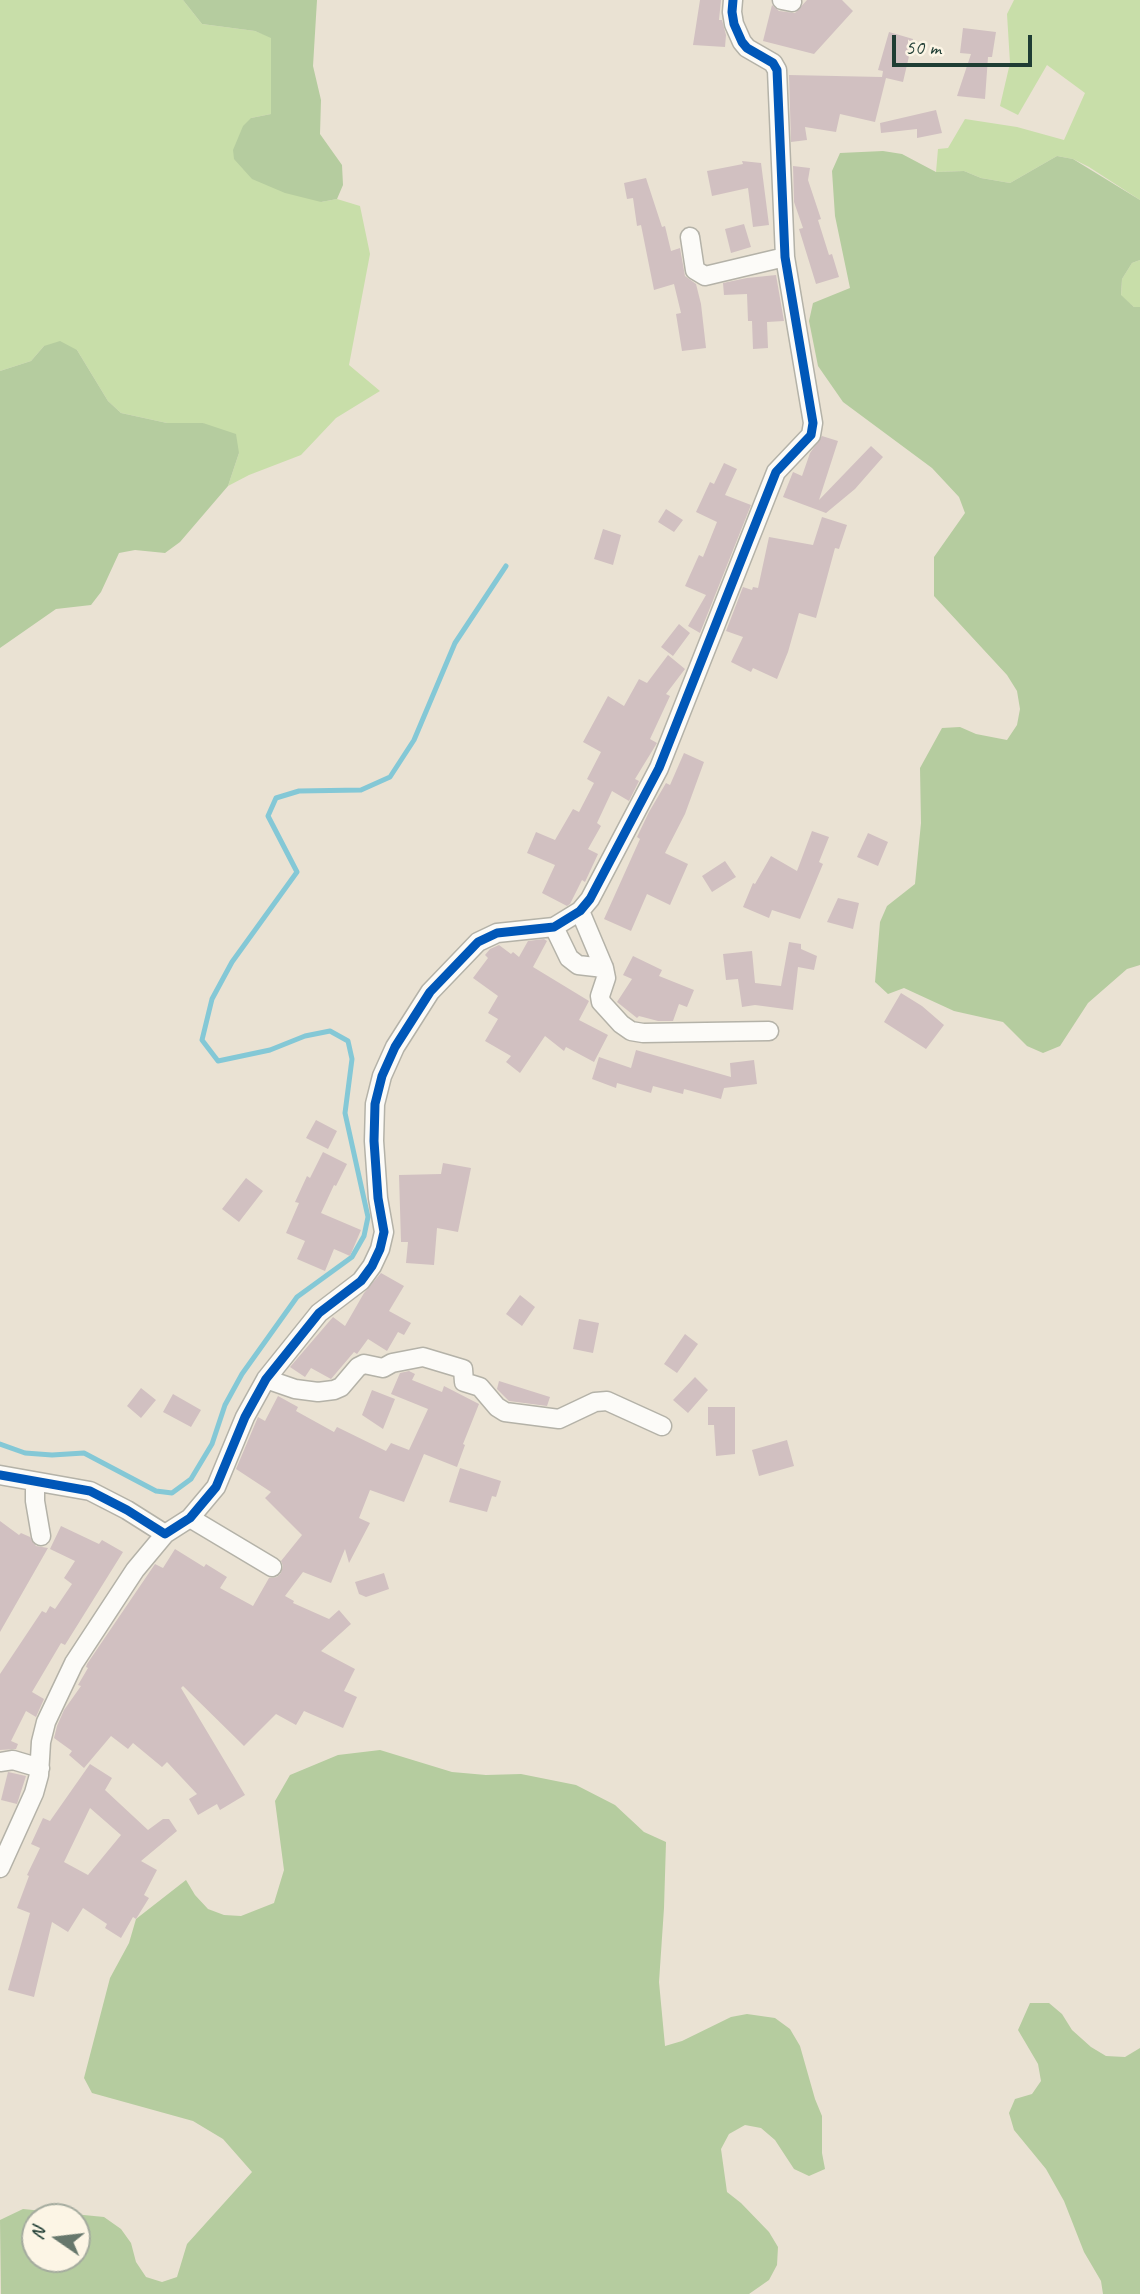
<!DOCTYPE html>
<style>
body{margin:0}
#map{position:relative;width:1140px;height:2294px;overflow:hidden;background:#eae2d3;font-family:Caveat,sans-serif}
canvas{display:block}
.north{position:absolute;left:21px;top:2203px;width:70px;height:70px;box-sizing:border-box;background:#fcf5e5;border:2px solid #a4ab9e;border-radius:50%;rotate:284deg;font-size:19px;font-weight:700;line-height:28px;text-align:center;color:#1f3d34}
.north::after{content:'';display:block;margin:auto;width:24px;height:32px;background:#66776c;clip-path:polygon(50% 0,100% 100%,50% 72%,0 100%)}
.scale{position:absolute;left:892px;top:35px;width:140px;height:32px;box-sizing:border-box;border:4px solid #1f3d34;border-top:0;padding-left:9px;font-size:21px;line-height:24px;white-space:nowrap;color:#1f3d34;-webkit-text-stroke:5px #fcf5e5;paint-order:stroke}
</style>
<div id="map">
<canvas width="1140" height="2294"></canvas>
<div class="north">N</div>
<div class="scale">50 m</div>
</div>
<script>
const c = document.querySelector('canvas').getContext('2d');
c.lineJoin = 'round';
function paint(path, color) { c.fillStyle = color; c.fill(path, 'evenodd'); }
const shape = rows => new Path2D(rows.map(r => 'M' + r).join(''));
function strokePath(path, color, width, dash) { c.strokeStyle = color; c.lineWidth = width; c.lineCap = dash ? 'butt' : 'round'; c.setLineDash(dash || []); c.stroke(path); }
paint(shape([
 [0,0,183,0,202,24,255,31,271,37,271,114,251,118,321,202,337,199,360,206,370,254,349,365,380,391,336,418,301,455,249,475,228,486,239,453,203,423,167,423,121,413,108,401,77,350,44,346,31,361,0,371],
 [1014,0,1140,0,1140,200,1089,167,1073,159,1057,156,1010,183,981,178,964,171,936,172,938,149,948,148,965,119,1017,127,1064,140,1085,93,1047,65,1018,115,1000,106,1010,63,1007,14],
 [1140,260,1140,307,1134,307,1121,296,1122,279,1132,263]
]), '#c8dea9');
paint(shape([
 [183,0,317,0,313,66,321,100,320,134,342,165,343,185,337,199,321,202,285,193,252,179,234,159,233,150,243,126,251,118,271,114,271,38,255,31,202,24],
 [883,151,902,154,936,172,964,171,981,178,1010,183,1057,156,1073,159,1140,200,1140,260,1132,263,1122,279,1121,295,1134,307,1140,307,1140,965,1127,969,1088,1003,1060,1046,1043,1053,1027,1046,1003,1022,954,1011,904,988,888,994,875,982,880,922,887,906,915,884,921,823,920,768,942,728,960,727,976,734,1007,740,1017,725,1020,709,1017,691,1007,675,934,596,934,557,965,513,959,497,932,468,843,402,818,366,809,321,813,303,850,288,835,216,832,171,840,153],
 [60,341,77,350,108,401,121,413,167,423,203,423,236,434,239,453,228,486,180,542,165,553,135,550,119,553,101,592,91,605,56,609,0,648,0,371,31,361,44,346],
 [380,1750,452,1772,486,1775,521,1774,576,1785,615,1805,644,1832,666,1842,664,1908,659,1982,665,2046,682,2041,731,2017,747,2014,775,2018,790,2029,800,2046,815,2099,822,2116,822,2153,825,2169,809,2176,794,2169,775,2140,761,2128,745,2125,729,2134,721,2149,727,2192,741,2203,769,2232,778,2247,777,2265,769,2280,749,2294,1,2294,0,2220,23,2209,104,2217,121,2229,131,2243,136,2262,146,2277,162,2282,177,2277,187,2244,252,2172,223,2139,193,2121,92,2093,84,2078,110,1978,129,1943,136,1919,186,1880,195,1895,208,1909,224,1915,241,1916,274,1903,284,1870,275,1801,290,1775,338,1755],
 [35,2217,77,2217,77,2259,35,2259],
 [1030,2003,1049,2003,1062,2014,1072,2030,1091,2047,1106,2056,1125,2057,1140,2048,1140,2294,1103,2294,1101,2281,1084,2252,1064,2201,1046,2169,1014,2130,1009,2113,1015,2099,1032,2094,1041,2081,1038,2064,1018,2030]
]), '#b5cc9f');
strokePath(shape([
 [0,1444,25,1453,52,1455,84,1453,156,1491,172,1493,191,1479,212,1444,225,1405,242,1374,297,1297,352,1257,364,1236,368,1217,345,1113,352,1059,348,1041,330,1031,305,1036,270,1050,218,1061,202,1040,212,999,232,962,297,872,268,816,276,798,299,791,361,790,390,777,414,740,455,643,506,566]
]), '#84c8d6', 5);
paint(shape([
 [700,0,721,0,719,20,722,20,726,35,725,47,693,45],
 [807,0,842,0,853,11,814,54,763,41,772,5,779,11,795,13],
 [963,28,996,32,992,57,988,57,985,99,957,96,971,54,960,53],
 [889,32,913,39,903,82,886,78,875,122,840,114,836,132,805,127,807,140,791,142,789,75,882,77,883,71,878,70],
 [936,110,942,133,917,138,917,129,881,133,880,123],
 [742,161,761,163,769,225,753,227,748,188,712,196,707,171,743,164],
 [793,166,810,168,808,180,821,219,818,220,829,255,832,254,839,277,816,284,799,229,803,228,794,202],
 [646,178,662,227,665,226,671,251,680,248,685,276,696,284,701,304,706,348,682,351,676,314,681,313,674,284,654,290,641,225,637,226,633,198,627,199,624,183],
 [744,224,751,247,731,253,725,229],
 [776,275,784,321,767,322,768,348,753,349,752,321,748,321,747,294,724,295,723,283,747,278],
 [822,436,838,441,819,500,871,446,883,457,855,489,826,513,783,497,793,472,802,476,810,453],
 [724,463,737,469,725,495,751,505,700,633,688,626,706,595,685,586,699,555,703,557,717,522,696,512,710,482,714,484],
 [666,509,683,520,674,532,658,522],
 [822,517,847,525,839,549,835,548,816,618,799,613,788,652,777,679,753,668,751,672,731,662,743,637,726,631,743,587,752,590,753,587,758,588,769,537,813,545],
 [603,529,621,535,613,565,594,559],
 [679,624,690,633,673,656,661,647],
 [668,655,685,669,666,694,670,696,650,739,657,743,635,779,639,781,629,801,612,791,597,823,601,826,588,849,598,854,585,882,582,880,570,904,567,906,542,893,555,865,527,853,536,832,555,840,573,809,579,812,594,783,587,779,601,752,583,742,608,696,624,706,639,679,647,683],
 [684,753,704,762,685,814,665,853,688,864,670,905,647,894,631,931,604,919,640,839,637,837,649,812,666,783,670,785],
 [812,831,829,837,819,862,823,864,800,919,772,910,769,918,743,907,753,883,755,884,771,856,797,871],
 [868,833,888,842,878,866,857,857],
 [725,861,736,877,712,892,702,876],
 [838,898,859,903,853,929,827,922],
 [544,939,547,941,533,967,589,1001,579,1020,608,1035,594,1062,566,1047,564,1051,545,1036,520,1073,506,1062,511,1056,485,1041,498,1019,488,1013,498,996,473,978,488,958,485,955,490,949,499,945,511,954,513,952,519,957,528,941],
 [789,942,801,944,801,949,817,956,814,970,798,967,793,1010,755,1005,742,1007,738,979,726,980,723,954,752,951,755,983,781,986],
 [633,956,662,970,659,976,694,990,687,1007,679,1004,673,1021,658,1021,639,1016,637,1018,617,1002,632,979,623,975],
 [901,993,922,1006,944,1025,926,1049,884,1022],
 [636,1050,731,1077,730,1063,754,1060,757,1084,724,1088,721,1099,684,1089,683,1094,653,1086,651,1093,617,1083,616,1088,592,1079,599,1057,631,1068],
 [316,1120,337,1131,328,1149,306,1138],
 [323,1152,347,1164,336,1186,334,1185,321,1213,361,1230,350,1256,334,1249,325,1271,297,1259,305,1241,286,1233,299,1203,295,1202,307,1176,310,1178],
 [443,1163,471,1168,458,1232,437,1228,434,1265,406,1263,408,1242,401,1242,399,1175,441,1174],
 [246,1178,263,1191,239,1222,222,1209],
 [381,1273,404,1286,389,1311,411,1323,404,1335,398,1332,387,1351,368,1339,357,1354,354,1352,331,1379,311,1368,305,1377,290,1367,333,1317,345,1326,364,1293],
 [520,1295,535,1307,522,1326,506,1314],
 [579,1319,599,1323,593,1353,573,1349],
 [685,1334,698,1344,677,1373,664,1364],
 [409,1371,415,1374,412,1380,442,1392,444,1386,479,1404,463,1444,465,1445,457,1467,424,1454,404,1502,370,1490,359,1518,370,1523,349,1563,345,1549,331,1583,303,1572,285,1596,294,1601,293,1603,329,1619,339,1610,351,1624,321,1651,355,1669,344,1691,357,1697,343,1728,304,1711,296,1725,276,1714,244,1746,183,1686,181,1688,245,1795,220,1810,217,1804,198,1815,189,1799,197,1794,167,1762,162,1767,133,1743,128,1749,111,1736,84,1768,69,1755,72,1751,54,1738,57,1726,64,1710,81,1686,78,1685,88,1668,86,1667,87,1664,155,1564,163,1568,175,1549,204,1567,206,1564,227,1577,220,1588,253,1606,269,1578,277,1577,281,1573,283,1566,281,1561,302,1535,265,1498,271,1492,236,1469,258,1417,265,1421,278,1396,298,1407,296,1411,334,1432,337,1427,386,1451,391,1443,409,1450,428,1409,391,1394,400,1373],
 [695,1377,708,1390,688,1413,673,1400],
 [499,1381,550,1397,547,1406,509,1401,497,1389],
 [141,1388,156,1400,141,1418,127,1406],
 [372,1390,395,1399,383,1429,362,1415],
 [173,1394,201,1410,191,1427,163,1412],
 [708,1407,735,1407,735,1454,716,1456,714,1425,708,1425],
 [787,1440,794,1466,759,1476,752,1450],
 [460,1468,501,1481,496,1497,492,1496,487,1512,449,1502],
 [0,1521,19,1535,21,1533,30,1537,36,1546,48,1548,0,1632],
 [61,1526,99,1544,102,1540,123,1552,65,1645,61,1643,32,1692,44,1699,36,1717,26,1711,11,1741,18,1744,16,1749,0,1750,0,1674,42,1611,46,1613,50,1606,55,1609,72,1584,64,1578,75,1561,50,1549],
 [384,1573,389,1589,366,1597,359,1594,355,1582],
 [90,1764,112,1778,105,1790,148,1830,163,1819,169,1819,177,1831,141,1861,157,1870,144,1895,149,1898,136,1919,133,1917,121,1938,105,1928,107,1924,83,1908,68,1932,52,1922,34,1997,8,1990,30,1913,17,1908,29,1876,27,1875,40,1848,31,1844,43,1818,50,1821],
 [90,1808,121,1835,88,1875,64,1862],
 [8,1772,26,1776,17,1804,1,1800]
]), '#d1c0c1');
const street = shape([
 [782,0,792,2],
 [690,237,695,270,705,276,785,257],
 [580,911,604,968],
 [554,927,569,958,578,965,604,968,606,978,600,996,601,1002,621,1024,631,1031,643,1033,769,1031],
 [266,1379,295,1389,318,1392,334,1390,341,1387,358,1367,364,1364,383,1368,392,1363,423,1357,463,1369,464,1382,480,1387,497,1407,505,1412,559,1419,595,1402,607,1401,662,1426],
 [0,1475,90,1491,127,1510,165,1534,190,1518,216,1487,245,1417,266,1379,319,1313,361,1281,372,1266,380,1249,384,1232,378,1198,374,1141,375,1104,382,1076,395,1047,430,992,478,942,497,933,554,927,580,911,590,899,659,768,776,472,811,435,813,423,785,257,777,70,773,63,747,48,742,42,734,24,732,12,733,0],
 [35,1483,35,1501,41,1536],
 [190,1518,272,1567],
 [0,1762,13,1760,40,1768],
 [0,1868,34,1793,39,1775,41,1742,46,1722,74,1663,135,1570,165,1534]
]);
strokePath(street, '#b4b2a8', 21);
strokePath(street, '#fcfbf8', 18);
strokePath(shape([
 [0,1475,90,1491,127,1510,165,1534,190,1518,216,1487,245,1417,266,1379,319,1313,361,1281,372,1266,380,1249,384,1232,378,1198,374,1141,375,1104,382,1076,395,1047,430,992,478,942,497,933,554,927,580,911,590,899,659,768,776,472,811,435,813,423,785,257,777,70,773,63,747,48,742,42,734,24,732,12,733,0]
]), '#0057b8', 9);
</script>
